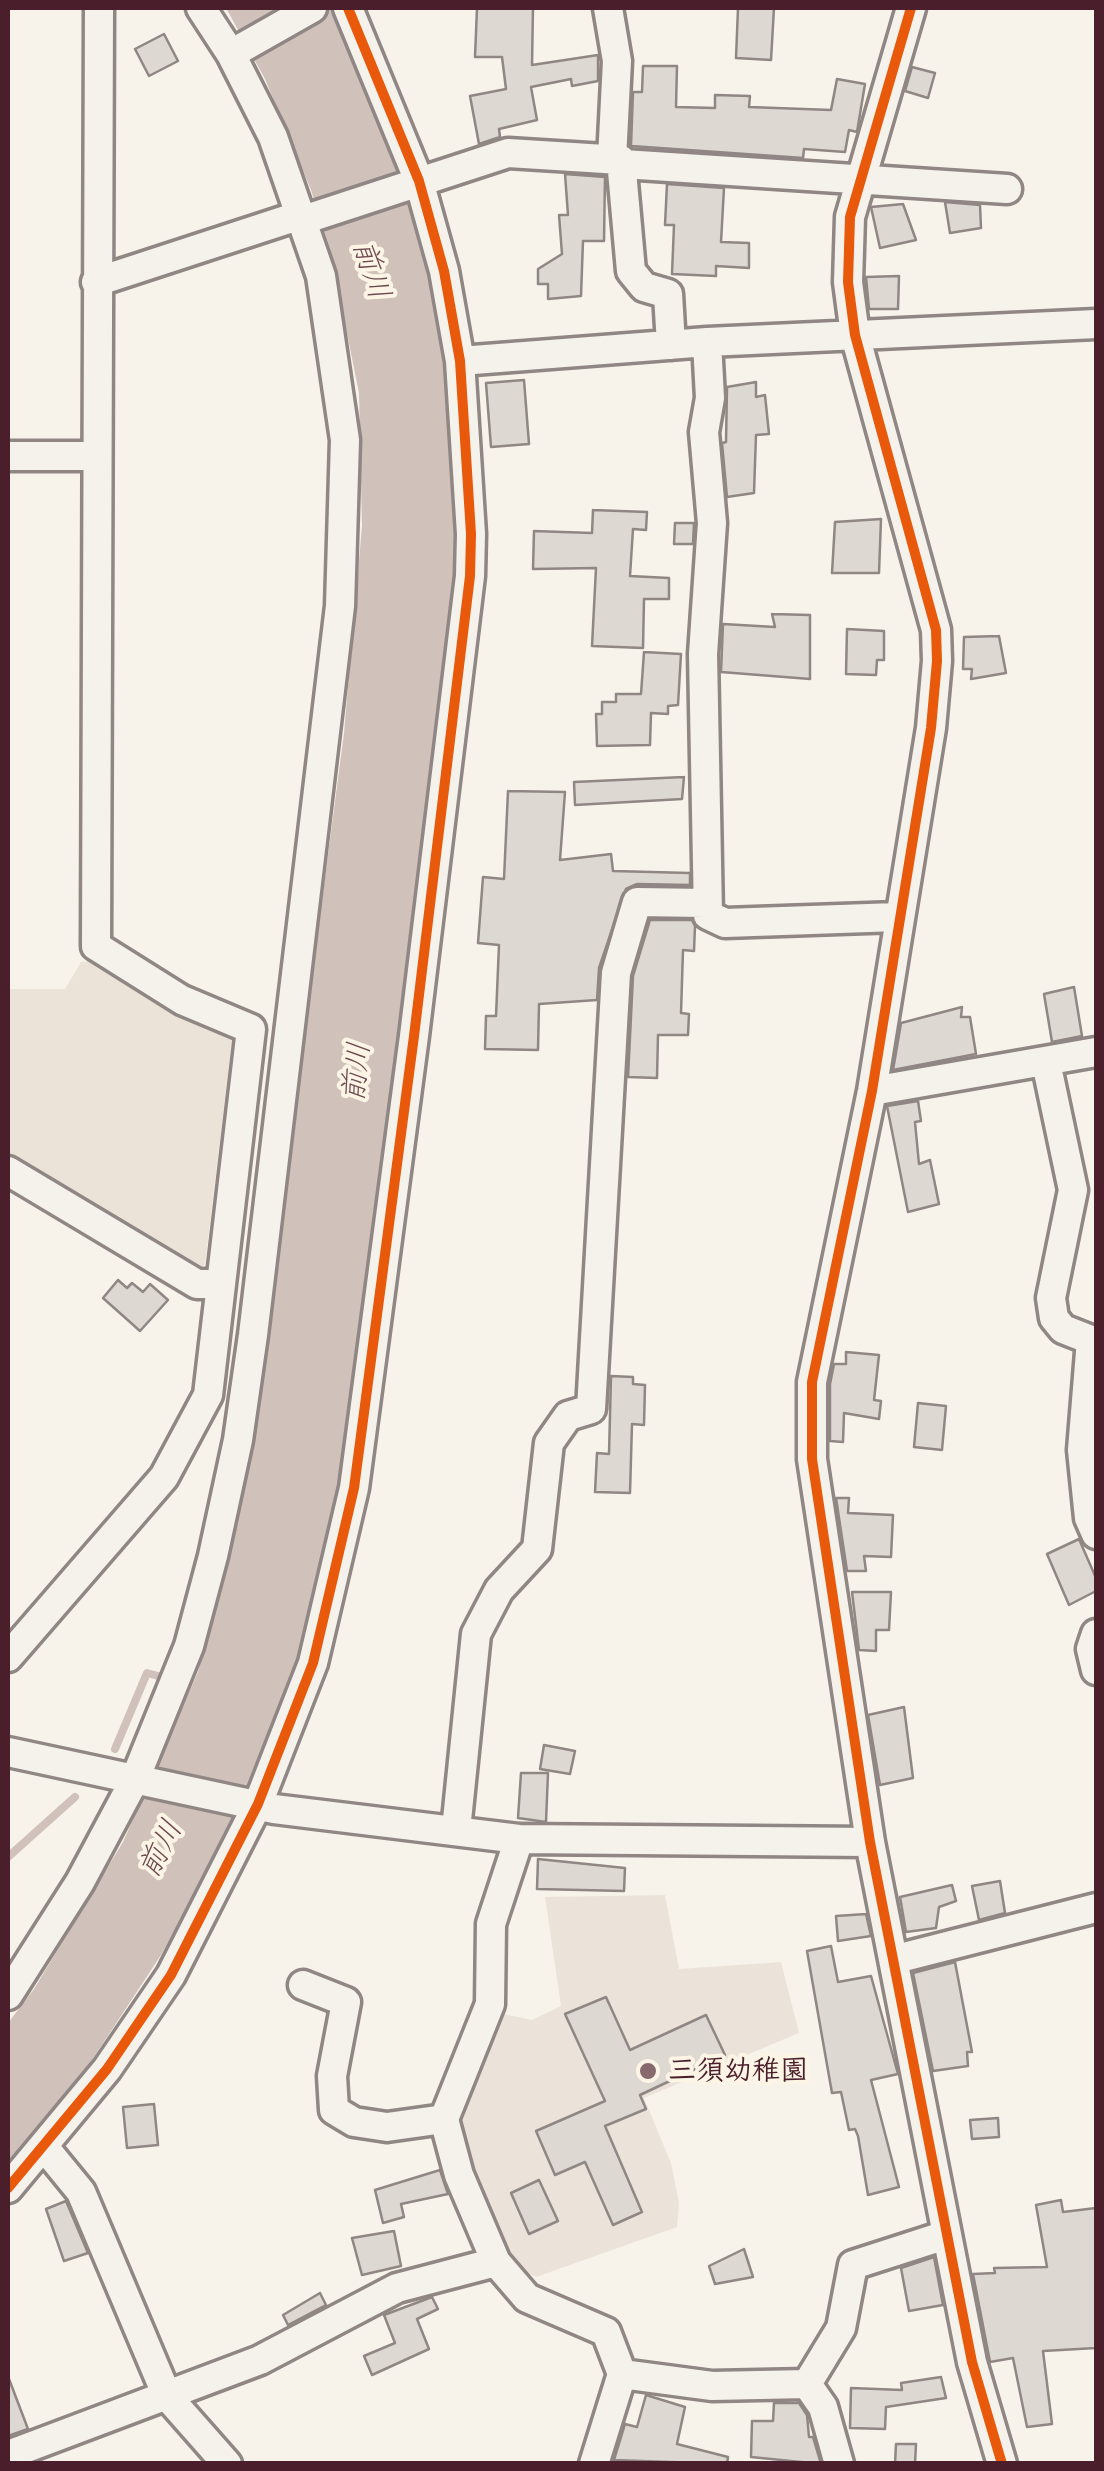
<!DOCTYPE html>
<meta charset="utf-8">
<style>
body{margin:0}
#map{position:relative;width:1104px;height:2471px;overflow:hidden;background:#f7f3ea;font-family:Delius,sans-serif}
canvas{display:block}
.frame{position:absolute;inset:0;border:10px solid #4a1f2b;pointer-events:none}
</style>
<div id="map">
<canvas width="1104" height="2471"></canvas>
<div class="frame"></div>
</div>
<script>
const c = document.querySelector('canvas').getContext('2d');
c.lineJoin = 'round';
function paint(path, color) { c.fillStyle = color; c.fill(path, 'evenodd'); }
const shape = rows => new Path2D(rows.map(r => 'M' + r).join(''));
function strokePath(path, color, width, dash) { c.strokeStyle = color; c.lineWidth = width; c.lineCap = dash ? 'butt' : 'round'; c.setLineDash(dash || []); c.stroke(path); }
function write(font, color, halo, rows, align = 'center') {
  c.font = font + ' Delius,"Klee One",sans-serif'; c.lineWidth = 8; c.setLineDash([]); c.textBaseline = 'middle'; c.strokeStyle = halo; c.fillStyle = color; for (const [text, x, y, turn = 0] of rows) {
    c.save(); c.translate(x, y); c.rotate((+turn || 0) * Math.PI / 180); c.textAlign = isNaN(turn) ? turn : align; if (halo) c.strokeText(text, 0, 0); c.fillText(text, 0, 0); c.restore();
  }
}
paint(shape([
 [665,1895,679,1969,781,1962,799,2033,644,2098,671,2163,679,2203,677,2227,536,2277,504,2261,452,2129,494,2012,532,2020,561,2006,545,1897]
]), '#ebe3d9');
paint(shape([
 [91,961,171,1001,173,1011,232,1040,205,1264,197,1270,8,1155,8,989,65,989,81,962]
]), '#ebe2d8');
paint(shape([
 [226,8,333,8,365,76,433,252,463,526,422,904,345,1455,305,1641,223,1844,161,1955,90,2063,8,2166,8,2023,34,1989,123,1842,198,1672,221,1589,247,1472,344,733,362,526,359,393,330,249,311,190,265,79]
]), '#d0c1ba');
strokePath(shape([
 [115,1749,147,1673,162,1677],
 [8,1857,75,1797]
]), '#d0c1ba', 8);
const building = shape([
 [477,8,533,8,532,65,598,55,598,81,572,86,571,79,531,87,537,120,499,129,500,137,479,144,470,96,506,89,502,57,475,57,477,8],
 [738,8,774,8,771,60,736,58,738,8],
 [164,34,178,61,149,76,135,49,164,34],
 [643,66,677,66,676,107,715,108,715,95,750,96,749,107,831,110,837,79,865,84,857,132,849,130,845,152,804,149,803,158,631,146,633,92,642,92,643,66],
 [912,67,935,73,928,98,905,91,912,67],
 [565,174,605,177,604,241,583,241,581,296,548,299,548,284,538,284,538,269,562,254,559,215,568,215,565,174],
 [667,184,724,188,721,242,749,243,749,268,716,266,716,276,672,274,674,225,665,225,667,184],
 [945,202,980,205,981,228,950,233,945,202],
 [903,204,916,240,880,248,871,207,903,204],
 [899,276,898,309,869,309,866,277,899,276],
 [524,380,529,444,491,447,486,383,524,380],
 [756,382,756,397,765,395,769,434,756,435,754,493,727,497,722,443,726,442,727,387,756,382],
 [593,510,647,512,646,530,633,529,630,576,669,578,669,599,644,599,643,648,592,646,596,568,533,569,534,531,592,533,593,510],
 [881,519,879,573,832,573,835,522,881,519],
 [675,523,694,523,693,544,674,544,675,523],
 [772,614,810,615,810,679,721,672,723,624,775,627,772,614],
 [847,629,884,631,884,660,877,660,876,675,846,674,847,629],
 [999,636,1006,673,971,679,972,669,963,669,964,637,999,636],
 [644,652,681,654,678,705,668,706,668,714,651,713,650,745,597,746,596,714,602,714,602,702,616,702,616,694,641,694,644,652],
 [684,777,682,799,575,805,574,782,684,777],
 [508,791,565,792,560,860,611,854,613,871,690,873,690,885,637,884,626,889,599,968,597,1000,539,1004,538,1050,485,1049,486,1016,496,1016,499,945,478,943,483,877,504,879,508,791],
 [650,920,692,920,695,926,694,951,683,950,681,1013,689,1014,688,1035,658,1035,657,1078,628,1077,633,976,650,920],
 [1074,987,1082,1036,1052,1042,1044,994,1074,987],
 [962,1007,961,1017,970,1017,976,1054,893,1070,901,1023,962,1007],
 [918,1101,921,1121,915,1122,919,1164,930,1160,939,1204,908,1212,887,1106,918,1101],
 [118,1280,127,1288,132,1283,143,1292,150,1284,168,1300,140,1331,103,1298,118,1280],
 [846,1352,879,1355,874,1400,881,1401,879,1419,844,1413,843,1442,830,1441,830,1384,834,1364,846,1364,846,1352],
 [611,1376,633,1377,633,1384,645,1385,644,1425,632,1424,630,1493,595,1492,597,1453,609,1454,611,1376],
 [918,1403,946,1406,942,1450,914,1447,918,1403],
 [836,1498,849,1498,848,1513,893,1515,891,1557,864,1556,866,1571,847,1571,836,1498],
 [1079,1539,1096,1578,1096,1591,1069,1605,1047,1554,1079,1539],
 [852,1592,891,1592,889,1630,876,1630,876,1651,859,1650,852,1592],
 [904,1707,913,1778,880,1785,868,1715,904,1707],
 [544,1745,575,1751,570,1774,540,1769,544,1745],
 [521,1773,548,1773,546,1822,518,1818,521,1773],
 [538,1859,625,1868,624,1891,537,1889,538,1859],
 [1000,1881,1005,1913,979,1920,972,1886,1000,1881],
 [952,1885,956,1901,939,1907,936,1928,906,1932,900,1897,952,1885],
 [866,1914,871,1936,838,1941,836,1916,866,1914],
 [831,1946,838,1982,871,1976,898,2074,871,2080,899,2187,868,2195,858,2136,855,2129,849,2130,841,2092,832,2093,807,1951,831,1946],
 [955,1962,972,2052,967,2052,968,2066,933,2071,913,1973,955,1962],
 [606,1997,630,2050,706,2015,725,2055,640,2095,646,2109,605,2126,642,2212,613,2225,585,2162,555,2175,536,2131,605,2101,565,2014,606,1997],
 [154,2104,158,2145,127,2148,123,2107,154,2104],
 [998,2118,999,2137,972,2139,970,2120,998,2118],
 [440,2170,448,2194,401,2204,404,2217,383,2223,375,2190,440,2170],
 [539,2180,558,2221,529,2234,511,2193,539,2180],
 [1061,2200,1063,2212,1096,2208,1096,2348,1043,2351,1052,2424,1027,2427,1013,2358,990,2362,973,2274,995,2273,994,2268,1047,2267,1036,2205,1061,2200],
 [66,2201,88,2253,64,2261,46,2209,66,2201],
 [394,2231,401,2266,362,2275,352,2238,394,2231],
 [744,2249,753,2277,715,2284,709,2266,744,2249],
 [934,2257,943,2305,909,2311,901,2268,934,2257],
 [320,2293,326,2305,288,2325,283,2315,320,2293],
 [432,2297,438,2309,417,2319,429,2349,372,2375,364,2356,395,2343,384,2315,432,2297],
 [941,2377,946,2398,886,2407,885,2429,850,2428,851,2388,902,2390,901,2383,941,2377],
 [9,2379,28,2429,8,2436,8,2380,9,2379],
 [646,2395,685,2407,677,2444,728,2457,727,2464,614,2460,625,2424,637,2427,646,2395],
 [774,2403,799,2403,807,2415,809,2437,813,2437,821,2464,751,2457,752,2421,773,2421,774,2403],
 [896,2444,916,2444,915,2464,895,2464,896,2444]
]);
paint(building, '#ddd8d2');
strokePath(building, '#908684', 2.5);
const minor = shape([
 [608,8,617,61,612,159],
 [911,8,850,217,848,282,855,335,936,630,937,661,931,728,872,1091,812,1382,812,1459,870,1842,972,2362,1002,2464],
 [231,54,312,8],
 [623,164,1007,189],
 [303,220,508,153,621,160,631,271,644,287,668,294,671,345],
 [96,282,301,215],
 [707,342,710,398,704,432,712,523,703,654,708,915,725,923,897,917],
 [460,361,707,342,1096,324],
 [8,456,96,456],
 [1046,1062,1073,1190,1051,1298,1054,1318,1063,1329,1091,1340,1082,1450,1089,1518,1096,1534],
 [872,1091,1096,1052],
 [8,1171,197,1284,221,1284],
 [1096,1634,1091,1649,1096,1670],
 [8,1657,164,1477,208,1395,251,1029,182,1000,96,946,99,8],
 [8,1752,274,1809,519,1839,870,1842],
 [456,1830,476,1634,499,1590,537,1549,549,1443,568,1416,591,1409,616,973,637,902,706,903],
 [896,1959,1096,1908],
 [303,1985,346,2002,332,2076,334,2110,354,2122,387,2127,444,2119],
 [8,1995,80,1882,135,1779,189,1646,213,1556,238,1440,253,1335,340,606,345,440,321,276,273,137,231,54,201,8],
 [45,2148,81,2192,167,2396,227,2464],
 [8,2188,107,2069,171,1975,258,1804,313,1663,354,1488,414,1036,470,576,471,534,460,361,444,271,419,181,348,8],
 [496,2262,459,2175,444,2119,490,2004,491,1924,519,1839],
 [622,2374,712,2386,807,2384,841,2328,853,2265,946,2235],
 [807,2384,823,2407,839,2464],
 [8,2455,260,2360,397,2288,496,2262,527,2298,606,2332,622,2374,594,2464]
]);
strokePath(minor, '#908684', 35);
strokePath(minor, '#f5f2ec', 28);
strokePath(shape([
 [911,8,850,217,848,282,855,335,936,630,937,661,931,728,872,1091,812,1382,812,1459,870,1842,972,2362,1002,2464],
 [8,2188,107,2069,171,1975,258,1804,313,1663,354,1488,414,1036,470,576,471,534,460,361,444,271,419,181,348,8]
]), '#e8590c', 10);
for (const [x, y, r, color] of [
 [648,2071,10,"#87696e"]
]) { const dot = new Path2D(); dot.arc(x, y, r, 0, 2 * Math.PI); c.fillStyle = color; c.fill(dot); strokePath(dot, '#fcf5e5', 4); }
write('bold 28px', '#4a1f2b', '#fcf5e5', [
 ["三須幼稚園",668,2071]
], 'left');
write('italic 30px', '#6d4950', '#fcf5e5', [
 ["前川",371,270,72],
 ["前川",357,1072,-84],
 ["前川",161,1849,-63]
]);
</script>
